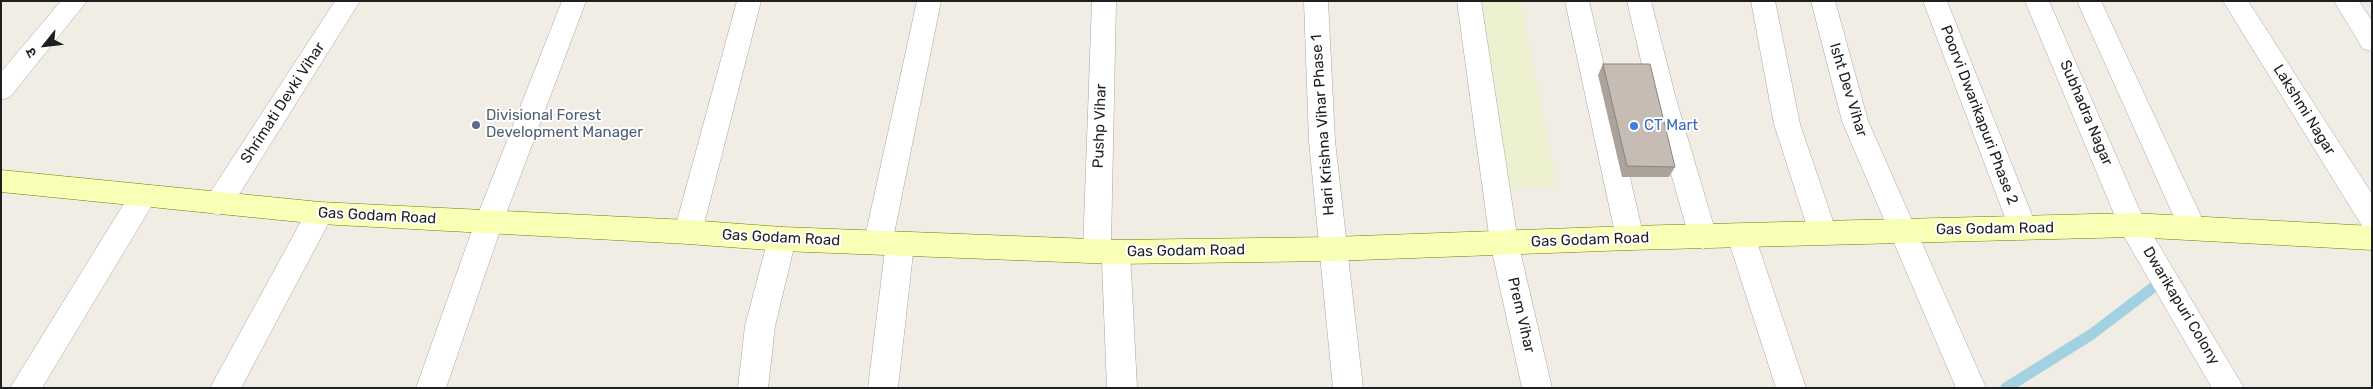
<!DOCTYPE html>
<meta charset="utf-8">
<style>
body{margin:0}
#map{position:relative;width:2373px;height:389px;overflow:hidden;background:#f1ede5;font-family:Rubik,"Noto Sans Devanagari",sans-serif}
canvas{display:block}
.frame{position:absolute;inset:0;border:2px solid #1f1f1f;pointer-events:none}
.north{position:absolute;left:20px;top:20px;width:50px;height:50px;-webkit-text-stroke:4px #fff;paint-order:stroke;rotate:241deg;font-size:14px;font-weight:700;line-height:20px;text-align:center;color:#1f1f1f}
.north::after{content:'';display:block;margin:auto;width:18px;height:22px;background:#1f1f1f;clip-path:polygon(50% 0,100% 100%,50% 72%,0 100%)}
</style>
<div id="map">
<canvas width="2373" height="389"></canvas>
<div class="frame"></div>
<div class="north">उ</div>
</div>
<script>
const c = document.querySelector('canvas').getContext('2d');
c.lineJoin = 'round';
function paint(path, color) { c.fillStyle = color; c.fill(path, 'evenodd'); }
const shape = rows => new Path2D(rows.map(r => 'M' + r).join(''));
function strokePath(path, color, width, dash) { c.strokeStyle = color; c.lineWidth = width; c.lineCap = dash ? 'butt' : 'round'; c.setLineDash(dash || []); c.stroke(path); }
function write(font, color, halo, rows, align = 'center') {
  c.font = font + ' Rubik,sans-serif'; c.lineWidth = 4; c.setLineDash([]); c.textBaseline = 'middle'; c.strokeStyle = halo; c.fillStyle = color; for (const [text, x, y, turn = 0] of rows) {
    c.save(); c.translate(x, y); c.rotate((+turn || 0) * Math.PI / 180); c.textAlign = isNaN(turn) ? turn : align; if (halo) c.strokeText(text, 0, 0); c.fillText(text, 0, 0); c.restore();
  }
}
paint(shape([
 [1477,1,1520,1,1557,186,1511,188]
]), '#eef1cf');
strokePath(shape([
 [2006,388,2092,334,2155,286]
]), '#a2d2e2', 11);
const minor = shape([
 [61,1,87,1,10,97,1,100,1,72,61,1],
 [335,1,360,1,228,212,218,215,208,212,204,204,208,196,335,1],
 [562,1,586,1,503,222,446,388,416,388,475,222,562,1],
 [737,1,761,1,702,232,698,240,688,244,678,240,674,232,737,1],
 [917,1,941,1,894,234,900,232,910,236,914,244,898,388,868,388,885,251,878,254,868,250,864,242,917,1],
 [1092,1,1116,1,1111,242,1116,240,1126,244,1130,252,1137,388,1107,388,1102,261,1097,263,1087,259,1083,251,1092,1],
 [1304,1,1328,1,1335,141,1363,388,1333,388,1309,141,1304,1],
 [1457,1,1481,1,1518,242,1552,388,1522,388,1490,242,1457,1],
 [1565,1,1589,1,1644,238,1640,246,1630,250,1620,246,1616,238,1565,1],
 [1627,1,1651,1,1676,99,1717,237,1713,245,1703,249,1693,245,1689,237,1650,99,1627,1],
 [1751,1,1775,1,1800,124,1837,233,1833,241,1823,245,1813,241,1809,233,1774,124,1751,1],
 [1811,1,1835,1,1868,121,1986,388,1956,388,1842,121,1811,1],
 [1923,1,1947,1,2037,228,2033,236,2023,240,2013,236,2009,228,1923,1],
 [2025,1,2049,1,2144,220,2244,388,2212,388,2122,233,2025,1],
 [2077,1,2101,1,2206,227,2202,235,2192,239,2182,235,2077,1],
 [2223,1,2248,1,2372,194,2372,229,2362,226,2223,1],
 [2334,1,2359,1,2372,21,2372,51,2363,49,2334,1],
 [143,186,153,189,157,197,42,388,10,388,133,189,143,186],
 [320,202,330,205,334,213,241,388,210,388,310,205,320,202],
 [1741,224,1751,228,1755,236,1806,388,1776,388,1727,236,1731,228,1741,224],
 [782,227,792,231,796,239,775,326,768,388,738,388,745,326,768,239,772,231,782,227]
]);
const secondary = shape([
 [1,170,320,202,688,220,782,227,1116,240,1332,237,1630,226,2132,213,2372,226,2372,250,2132,237,1630,250,1332,261,1116,264,782,251,688,244,320,224,1,192,1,170]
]);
strokePath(minor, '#a6a6a6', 1);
strokePath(secondary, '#6c7d00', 1);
paint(minor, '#fff');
paint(secondary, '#f9ffb5');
paint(shape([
 [1603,64,1675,167,1669,177,1622,177,1598,75]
]), '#aaa29b');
const building = shape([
 [1603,64,1650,64,1675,167,1627,166,1603,64]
]);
paint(building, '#c6bcb4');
strokePath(building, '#8b847e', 1);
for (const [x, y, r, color] of [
 [476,125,5,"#5c6f8a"],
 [1634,126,5,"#3f7fe0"]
]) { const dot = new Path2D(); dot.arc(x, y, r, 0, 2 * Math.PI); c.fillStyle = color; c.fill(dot); strokePath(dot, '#fff', 2); }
write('15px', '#1f1f1f', '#fff', [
 ["Isht Dev Vihar",1848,90,73],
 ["Shrimati Devki Vihar",283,103,-57],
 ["Lakshmi Nagar",2304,110,58],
 ["Subhadra Nagar",2086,113,67],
 ["Poorvi Dwarikapuri Phase 2",1979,115,69],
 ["Hari Krishna Vihar Phase 1",1323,125,-94],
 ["Pushp Vihar",1100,126,-88],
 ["Gas Godam Road",377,216,3],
 ["Gas Godam Road",1995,229,-1],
 ["Gas Godam Road",781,238,3],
 ["Gas Godam Road",1590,240,-2],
 ["Gas Godam Road",1186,251,-1],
 ["Dwarikapuri Colony",2181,306,59],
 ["Prem Vihar",1521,315,77]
]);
write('15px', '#4e5e75', '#fff', [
 ["Divisional Forest",486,116],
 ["Development Manager",486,133]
], 'left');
write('15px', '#366cbe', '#fff', [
 ["CT Mart",1644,126]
], 'left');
</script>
